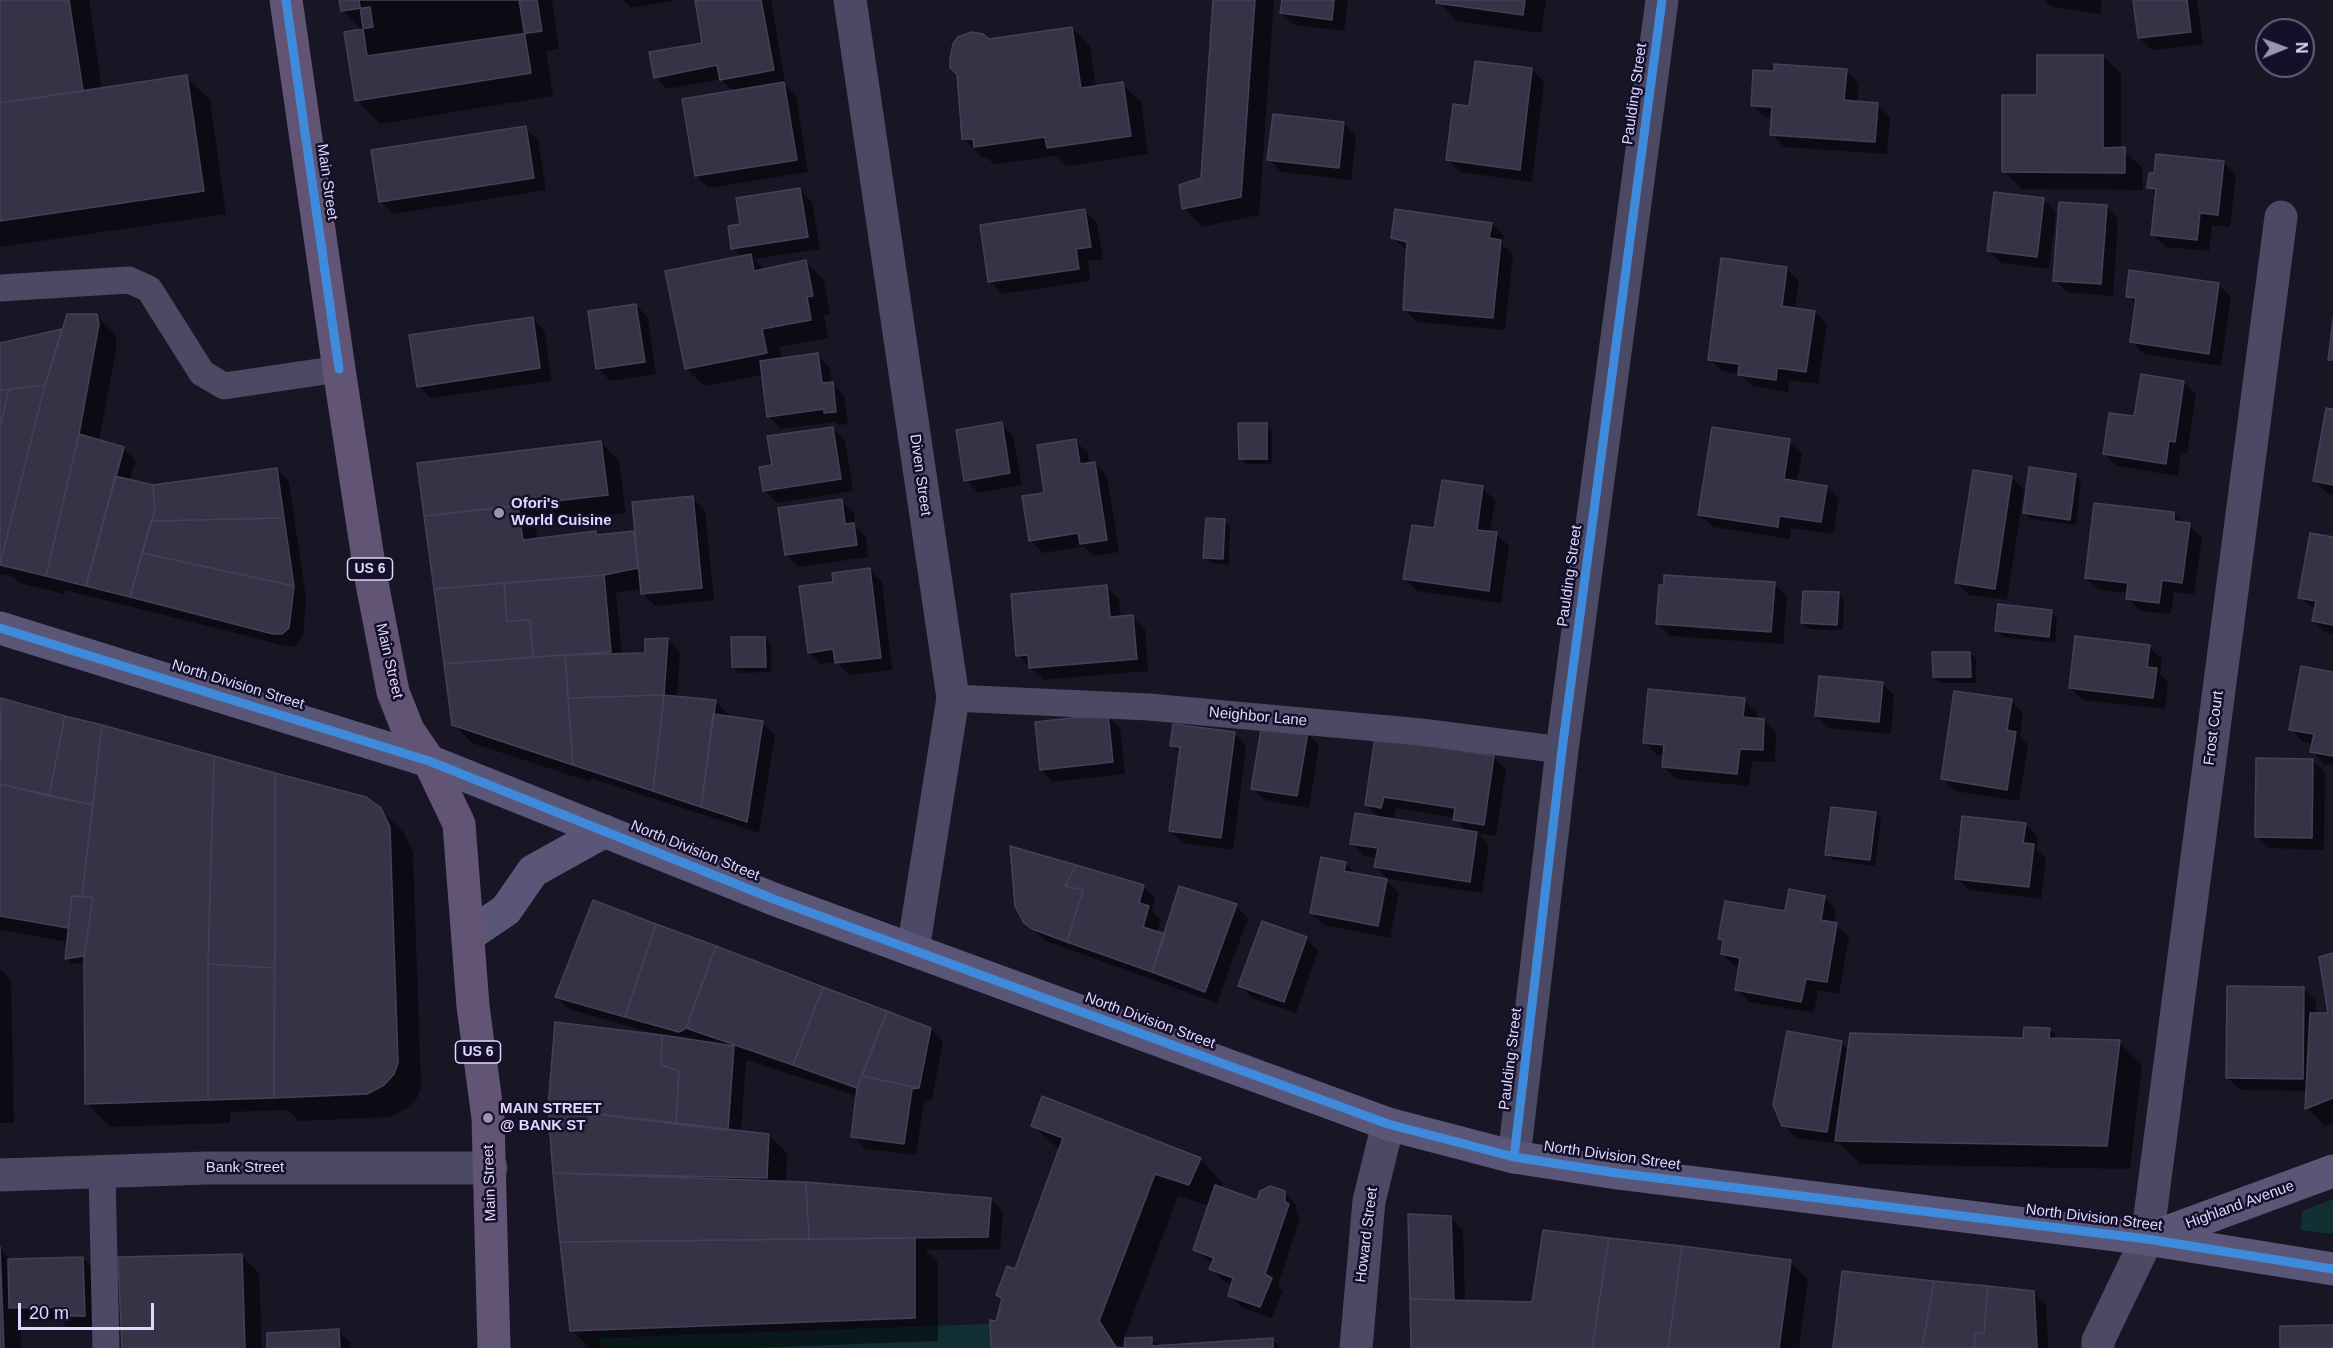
<!DOCTYPE html>
<style>
body{margin:0}
#map{position:relative;width:2333px;height:1348px;overflow:hidden;background:#181524;font-family:Arial,sans-serif}
canvas{display:block}
.north{position:absolute;left:2255px;top:18px;width:60px;height:60px;box-sizing:border-box;background:#150f2a;border:2px solid #665f7f;border-radius:50%;rotate:89deg;font-size:16px;font-weight:700;line-height:24px;text-align:center;color:#dfd8ff}
.north::after{content:'';display:block;margin:auto;width:21px;height:27px;background:#9994b2;clip-path:polygon(50% 0,100% 100%,50% 72%,0 100%)}
.scale{position:absolute;left:18px;top:1303px;width:136px;height:27px;box-sizing:border-box;border:3px solid #dfd8ff;border-top:0;padding-left:8px;font-size:18px;line-height:21px;white-space:nowrap;color:#dfd8ff;-webkit-text-stroke:4px #150f2a;paint-order:stroke}
</style>
<div id="map">
<canvas width="2333" height="1348"></canvas>
<div class="north">N</div>
<div class="scale">20 m</div>
</div>
<script>
const c = document.querySelector('canvas').getContext('2d');
c.lineJoin = 'round';
function paint(path, color) { c.fillStyle = color; c.fill(path, 'evenodd'); }
const shape = rows => new Path2D(rows.map(r => 'M' + r).join(''));
function strokePath(path, color, width, dash) { c.strokeStyle = color; c.lineWidth = width; c.lineCap = dash ? 'butt' : 'round'; c.setLineDash(dash || []); c.stroke(path); }
function write(font, color, halo, rows, align = 'center') {
  c.font = font + ' Arial,sans-serif'; c.lineWidth = 5; c.setLineDash([]); c.textBaseline = 'middle'; c.strokeStyle = halo; c.fillStyle = color; for (const [text, x, y, turn = 0] of rows) {
    c.save(); c.translate(x, y); c.rotate((+turn || 0) * Math.PI / 180); c.textAlign = isNaN(turn) ? turn : align; if (halo) c.strokeText(text, 0, 0); c.fillText(text, 0, 0); c.restore();
  }
}
paint(shape([
 [2333,1199,2333,1234,2301,1230,2302,1211],
 [1014,1323,1019,1348,600,1348,599,1338]
]), '#123033');
paint(shape([
 [0,0,89,0,102,90,186,77,210,100,226,214,0,247],
 [341,0,552,0,559,49,546,51,553,96,380,124,357,100,362,30,342,10],
 [623,0,676,0,631,8],
 [697,0,771,0,785,82,783,83,796,96,808,172,709,188,696,176,734,92,721,79,667,89,655,77,704,45],
 [1214,0,1274,0,1259,215,1202,227,1184,208,1202,179],
 [1283,0,1348,0,1344,31,1294,25,1282,13],
 [1438,0,1546,0,1541,33,1456,21],
 [2045,0,2102,0,2100,14,2052,7],
 [2135,0,2197,0,2203,44,2152,50,2139,38],
 [1072,28,1090,46,1096,87,1122,84,1141,102,1148,154,1067,166,1056,156,994,164,986,157,982,157,964,139,988,41],
 [2103,56,2121,74,2121,149,2142,167,2143,190,2022,189,2004,171,2038,96],
 [1532,69,1544,82,1532,182,1460,172,1448,160,1470,108],
 [1846,71,1859,83,1857,103,1877,104,1890,117,1887,154,1784,147,1772,134,1773,118,1765,117,1752,105],
 [1344,123,1356,136,1351,180,1281,172,1269,159],
 [525,128,538,140,546,190,393,214,381,201],
 [2223,162,2236,175,2230,227,2212,225,2209,251,2165,247,2152,234,2157,195,2149,187],
 [800,189,812,202,820,249,754,259,765,270,806,262,824,280,830,314,824,315,828,338,779,347,782,360,817,355,829,367,832,383,844,396,848,424,838,425,834,422,781,429,768,416,763,375,704,386,686,368,742,258,733,248,742,225],
 [2043,199,2056,212,2049,269,2001,263,1989,251],
 [2106,206,2118,219,2113,296,2067,292,2055,280],
 [1085,211,1097,223,1103,259,1088,261,1090,281,1002,294,990,281],
 [1492,224,1504,236,1502,244,1513,254,1505,330,1417,322,1405,310,1408,251,1393,238],
 [1786,268,1799,281,1795,309,1815,312,1827,324,1818,384,1789,380,1788,392,1752,386,1740,374,1722,371,1710,359],
 [2218,284,2231,297,2221,366,2144,354,2131,341,2136,305,2127,296],
 [636,305,648,318,656,374,610,381,598,368],
 [97,316,115,334,117,344,99,441,123,448,136,461,129,481,153,487,277,469,289,482,306,599,303,637,295,646,286,646,65,590,64,594,20,583,14,577,0,574,0,345,64,330],
 [120,454,123,454,115,483],
 [532,318,545,331,551,381,431,398,418,386],
 [2184,382,2196,394,2187,454,2181,453,2178,476,2117,466,2104,454,2135,418],
 [2333,411,2333,494,2327,493,2315,481],
 [1001,424,1013,436,1022,485,978,493,966,480],
 [1266,424,1272,430,1272,464,1246,464,1240,458],
 [833,428,845,441,853,491,777,503,764,490,773,466],
 [1075,441,1088,453,1089,464,1095,463,1107,476,1119,552,1094,556,1084,546,1043,553,1030,540],
 [1789,441,1802,453,1797,482,1827,487,1839,499,1833,534,1791,528,1790,539,1713,527,1700,515],
 [601,443,619,461,626,513,535,523,538,540,595,532,599,536,634,532,637,535,692,498,705,510,714,600,655,606,643,593,642,589,616,593,622,654,647,655,667,639,680,652,677,698,716,702,728,714,727,717,762,723,775,735,759,833,591,778,591,782,472,743,454,724,419,464],
 [2076,476,2081,482,2076,525,2030,519,2024,513],
 [2012,477,2024,490,2007,600,1969,595,1956,582],
 [1482,488,1495,500,1490,533,1496,534,1509,546,1501,603,1417,591,1405,579,1436,530],
 [842,501,854,513,855,526,866,537,868,557,798,567,786,554],
 [2174,514,2202,537,2194,594,2174,592,2171,614,2140,611,2128,598,2128,593,2099,590,2086,578],
 [1224,521,1230,526,1229,565,1211,563,1205,557],
 [2333,539,2333,634,2326,633,2313,621,2316,610,2300,597],
 [870,570,882,582,892,670,849,675,837,662,821,664,809,652,835,583],
 [1774,584,1787,596,1783,644,1670,636,1658,624],
 [1107,587,1119,599,1121,618,1132,617,1145,629,1148,671,1043,680,1018,655],
 [1839,594,1844,600,1843,630,1808,629,1802,623],
 [2051,612,2057,618,2055,643,2003,637,1997,631],
 [765,638,771,644,771,672,739,673,733,667],
 [2149,647,2162,659,2160,674,2168,682,2165,709,2083,700,2070,688],
 [1970,653,1976,659,1976,683,1940,683,1934,677],
 [2333,673,2333,765,2324,764,2312,751,2313,744,2303,742,2291,729],
 [1882,683,1894,695,1891,734,1829,728,1816,716],
 [0,699,277,775,380,809,404,833,413,852,421,1087,417,1098,407,1108,391,1117,299,1121,288,1110,230,1112,230,1123,110,1127,87,1104,86,962,72,964,67,959,68,942,0,930],
 [1744,700,1757,712,1756,720,1764,720,1776,733,1775,762,1752,761,1749,786,1676,779,1663,766,1665,755,1657,755,1645,742],
 [2011,701,2023,713,2020,737,2028,745,2019,801,1955,791,1942,779],
 [1107,716,1120,728,1125,774,1053,782,1041,769],
 [1234,733,1246,746,1233,850,1183,843,1171,831,1181,754,1172,745],
 [1307,733,1319,746,1309,808,1265,800,1252,788],
 [1376,739,1493,757,1506,769,1496,836,1477,833,1489,846,1482,893,1388,879,1376,867,1377,858,1364,856,1352,843,1380,819,1366,804],
 [1396,808,1455,818,1467,832,1393,821],
 [2312,760,2325,772,2324,850,2269,848,2257,836],
 [1875,814,1881,819,1875,866,1833,860,1827,854],
 [2025,824,2038,837,2036,849,2046,858,2041,899,1969,890,1957,878],
 [1345,863,1357,875,1387,881,1399,893,1390,938,1324,925,1312,913],
 [1143,886,1155,898,1152,911,1161,920,1157,933,1166,936,1236,906,1248,918,1217,1003,1046,941,1025,923],
 [1824,897,1836,910,1834,924,1849,937,1839,994,1818,990,1814,1013,1749,1002,1737,989,1740,967,1735,966,1722,954,1724,943,1720,938],
 [1306,938,1318,951,1296,1013,1252,998,1240,985],
 [2333,955,2333,1123,2325,1126,2307,1108,2308,1091,2240,1090,2228,1078,2303,988,2316,1001,2315,1014,2330,1014],
 [0,969,11,980,14,1123,0,1123],
 [823,989,931,1029,943,1042,932,1100,924,1101,916,1155,865,1149,853,1136,858,1096,746,1060,741,1132,769,1135,787,1153,786,1181,991,1199,1003,1212,1000,1249,925,1250,938,1263,938,1341,752,1348,589,1348,572,1330,549,1117,659,1035,569,1009,557,997],
 [2049,1029,2060,1040,2119,1042,2142,1065,2130,1169,1860,1164,1840,1144,1796,1138,1784,1125,1841,1043,1849,1051,2024,1040],
 [1033,1126,1200,1159,1223,1183,1221,1189,1257,1202,1284,1192,1296,1205,1297,1214,1300,1217,1278,1286,1283,1291,1272,1318,1242,1308,1229,1295,1232,1285,1223,1281,1211,1269,1213,1264,1195,1250,1210,1206,1178,1196,1121,1346,1123,1348,993,1348,1003,1300,998,1295,1016,1271,1060,1150],
 [1410,1216,1450,1217,1463,1230,1465,1302,1534,1303,1790,1261,1808,1280,1799,1348,1412,1348],
 [0,1249,12,1261,83,1258,95,1271,97,1327,68,1328,60,1319,23,1320,20,1316,21,1348,0,1348],
 [241,1255,259,1273,262,1348,123,1348],
 [2033,1293,2046,1305,2048,1348,1834,1348],
 [338,1331,351,1343,351,1348,269,1348],
 [1151,1339,1160,1347,1272,1339,1281,1348,1127,1348]
]), '#0007');
const building = shape([
 [0,0,69,0,83,91,0,103,0,0],
 [339,0,519,0,531,73,355,101,344,32,373,27,370,7,341,11,339,0],
 [359,0,537,0,542,31,367,56,359,0],
 [695,0,761,0,774,70,720,80,717,65,654,78,649,52,702,43,695,0],
 [1213,0,1255,0,1241,197,1182,209,1179,185,1201,178,1213,0],
 [1282,0,1334,0,1332,20,1280,13,1282,0],
 [1436,0,1525,0,1523,15,1436,3,1436,0],
 [2133,0,2187,0,2191,32,2138,38,2133,0],
 [1072,27,1081,88,1123,82,1131,136,1047,148,1045,137,974,147,973,139,962,139,957,74,950,68,950,59,953,44,958,37,972,32,983,34,989,39,1072,27],
 [2037,55,2103,55,2103,148,2125,147,2125,173,2002,172,2002,95,2037,95,2037,55],
 [1475,61,1532,68,1520,170,1446,160,1453,104,1469,106,1475,61],
 [1774,64,1847,69,1844,100,1878,103,1875,142,1770,135,1772,107,1751,106,1753,70,1774,71,1774,64],
 [187,75,204,191,0,221,0,103,187,75],
 [784,82,797,160,695,176,682,99,784,82],
 [1273,114,1344,122,1339,168,1267,160,1273,114],
 [526,126,534,178,379,202,371,150,526,126],
 [2156,154,2224,161,2218,215,2200,213,2197,240,2151,235,2156,189,2147,188,2149,173,2154,173,2156,154],
 [800,188,808,237,731,249,728,226,740,224,736,198,800,188],
 [1994,192,2044,198,2037,257,1987,251,1994,192],
 [2059,202,2107,205,2101,284,2053,281,2059,202],
 [1085,209,1091,247,1076,249,1079,269,988,282,980,225,1085,209],
 [1395,209,1492,223,1489,238,1501,240,1493,318,1403,310,1407,242,1391,238,1395,209],
 [751,254,754,271,806,260,813,296,807,297,811,320,762,329,767,353,685,369,665,271,751,254],
 [1721,258,1787,267,1782,306,1815,311,1806,372,1777,368,1776,380,1738,375,1739,364,1708,360,1721,258],
 [2129,270,2219,283,2209,354,2130,342,2136,298,2126,297,2129,270],
 [636,304,645,362,596,369,588,311,636,304],
 [67,314,97,314,99,324,79,434,46,576,0,565,45,385,67,314],
 [533,317,540,368,417,387,409,335,533,317],
 [2333,319,2333,360,2328,360,2333,319],
 [62,329,45,385,0,390,0,343,62,329],
 [818,353,822,383,833,382,836,412,824,413,824,409,767,417,760,361,818,353],
 [2141,374,2184,381,2175,442,2169,441,2166,464,2103,454,2109,413,2134,416,2141,374],
 [45,385,0,565,0,427,9,389,45,385],
 [9,389,0,427,0,390,9,389],
 [2326,408,2333,409,2333,485,2313,481,2326,408],
 [1002,422,1010,473,964,481,956,430,1002,422],
 [1238,423,1267,423,1267,459,1239,459,1238,423],
 [833,427,841,479,763,491,759,467,772,465,767,436,833,427],
 [1712,427,1790,439,1784,479,1827,486,1821,522,1779,516,1778,527,1698,515,1712,427],
 [79,434,124,447,86,586,46,576,79,434],
 [1076,439,1080,464,1095,462,1107,540,1080,544,1078,533,1029,541,1022,496,1044,493,1037,445,1076,439],
 [601,441,608,495,424,516,417,463,601,441],
 [2029,467,2076,474,2070,520,2023,513,2029,467],
 [277,468,284,518,151,521,155,510,153,485,277,468],
 [1973,470,2012,476,1995,589,1955,583,1973,470],
 [115,476,153,485,155,510,130,597,86,586,115,476],
 [1442,480,1483,486,1477,530,1497,532,1489,591,1403,579,1412,525,1434,528,1442,480],
 [693,496,702,588,641,594,632,502,693,496],
 [842,499,845,524,854,523,857,545,785,555,778,508,842,499],
 [2094,503,2174,512,2174,521,2190,523,2182,583,2162,580,2159,603,2126,599,2128,583,2085,578,2094,503],
 [518,506,523,540,596,531,596,535,634,531,638,568,604,575,434,589,424,516,518,506],
 [284,518,294,586,142,553,151,521,284,518],
 [1206,518,1225,519,1223,559,1203,558,1206,518],
 [2310,533,2333,537,2333,625,2312,621,2316,601,2298,598,2310,533],
 [142,553,294,586,289,628,282,634,273,634,130,597,142,553],
 [870,568,881,658,835,663,833,649,808,653,799,586,833,582,832,573,870,568],
 [604,575,611,652,533,657,530,620,507,621,504,583,604,575],
 [1664,575,1775,582,1771,632,1656,624,1659,585,1664,585,1664,575],
 [504,583,507,621,530,620,533,657,444,664,434,589,504,583],
 [1107,585,1110,617,1133,615,1137,659,1029,668,1028,655,1016,656,1011,594,1107,585],
 [1803,591,1839,592,1837,625,1801,623,1803,591],
 [1998,604,2052,610,2049,637,1995,631,1998,604],
 [2075,636,2150,645,2147,667,2157,668,2153,698,2069,688,2075,636],
 [731,637,765,637,766,667,732,667,731,637],
 [668,638,664,695,568,698,565,655,645,653,645,639,668,638],
 [1932,652,1970,652,1971,677,1933,677,1932,652],
 [565,655,573,765,452,725,444,664,565,655],
 [2301,666,2333,672,2333,756,2310,752,2314,734,2289,730,2301,666],
 [1819,676,1883,682,1879,722,1815,716,1819,676],
 [1648,689,1745,698,1743,717,1764,719,1763,750,1740,749,1737,774,1662,767,1664,745,1643,743,1648,689],
 [1954,691,2012,699,2007,730,2016,732,2007,790,1941,779,1954,691],
 [664,695,653,791,573,765,568,698,664,695],
 [664,695,716,700,701,807,653,791,664,695],
 [1,698,65,716,49,796,0,784,1,698],
 [713,714,763,721,747,822,701,807,713,714],
 [1108,714,1113,762,1040,770,1035,722,1108,714],
 [65,716,102,725,93,805,49,796,65,716],
 [1173,724,1235,732,1221,838,1169,831,1180,747,1170,746,1173,724],
 [1262,724,1308,732,1297,796,1251,789,1262,724],
 [102,725,214,756,208,964,208,1100,85,1104,84,956,93,898,82,896,102,725],
 [1375,737,1494,756,1484,825,1453,820,1455,808,1384,797,1381,808,1365,805,1375,737],
 [214,756,275,773,275,968,208,964,214,756],
 [2256,758,2313,759,2312,838,2255,837,2256,758],
 [275,773,366,797,381,808,390,827,398,1063,394,1074,384,1085,367,1094,274,1098,275,773],
 [0,784,93,805,82,896,72,896,68,928,0,916,0,784],
 [1831,807,1876,812,1870,860,1825,855,1831,807],
 [1355,813,1477,832,1470,882,1374,867,1378,848,1350,844,1355,813],
 [1962,816,2026,823,2023,843,2034,844,2029,887,1955,879,1962,816],
 [1010,846,1076,865,1065,886,1083,890,1067,942,1032,929,1024,923,1015,906,1010,846],
 [1321,857,1346,862,1344,871,1387,879,1378,926,1310,913,1321,857],
 [1076,865,1144,885,1139,903,1149,906,1143,927,1165,934,1152,972,1067,942,1083,890,1065,886,1076,865],
 [1179,886,1237,904,1205,992,1152,972,1179,886],
 [1789,889,1825,896,1821,920,1837,923,1827,982,1806,979,1801,1002,1735,990,1740,958,1721,954,1723,940,1718,939,1725,901,1785,911,1789,889],
 [72,896,93,898,84,956,65,959,72,896],
 [593,900,656,924,625,1017,555,997,593,900],
 [1262,921,1307,937,1284,1002,1238,986,1262,921],
 [656,924,716,946,686,1028,679,1032,625,1017,656,924],
 [716,946,823,987,793,1065,686,1028,716,946],
 [2333,953,2333,1098,2305,1109,2310,1013,2328,1013,2319,957,2333,953],
 [208,964,275,968,274,1098,208,1100,208,964],
 [2227,986,2304,987,2303,1079,2226,1078,2227,986],
 [823,987,887,1011,857,1088,793,1065,823,987],
 [887,1011,931,1028,919,1088,862,1076,887,1011],
 [555,1022,662,1035,661,1065,679,1071,676,1124,548,1108,555,1022],
 [2024,1027,2050,1028,2049,1038,2120,1040,2107,1146,1835,1141,1850,1033,2023,1038,2024,1027],
 [1787,1031,1842,1041,1827,1132,1782,1126,1773,1105,1787,1031],
 [662,1035,734,1046,728,1130,676,1124,679,1071,661,1065,662,1035],
 [862,1076,919,1088,912,1089,904,1144,851,1137,857,1088,862,1076],
 [1042,1096,1201,1158,1189,1185,1155,1174,1099,1321,1116,1347,1125,1348,1125,1338,1152,1337,1152,1346,1273,1338,1273,1348,991,1348,990,1320,996,1321,1002,1298,996,1295,1007,1266,1015,1269,1063,1138,1031,1126,1042,1096],
 [548,1108,769,1134,767,1178,553,1173,548,1108],
 [553,1173,806,1182,809,1239,560,1242,553,1173],
 [806,1182,991,1198,988,1237,809,1239,806,1182],
 [1215,1185,1257,1200,1260,1191,1270,1186,1285,1191,1285,1202,1289,1204,1265,1274,1272,1278,1260,1307,1228,1296,1233,1278,1209,1269,1214,1258,1193,1250,1215,1185],
 [1408,1214,1451,1216,1454,1300,1410,1299,1408,1214],
 [1543,1230,1609,1238,1592,1348,1411,1348,1410,1299,1532,1302,1543,1230],
 [915,1238,915,1318,570,1331,560,1242,915,1238],
 [1609,1238,1682,1246,1668,1348,1592,1348,1609,1238],
 [1682,1246,1791,1260,1779,1348,1668,1348,1682,1246],
 [0,1247,4,1348,0,1348,0,1247],
 [242,1254,245,1348,122,1348,118,1257,242,1254],
 [83,1257,85,1316,55,1316,54,1307,9,1308,8,1259,83,1257],
 [1842,1271,1934,1281,1922,1348,1833,1348,1842,1271],
 [1934,1281,1988,1286,1984,1333,1975,1333,1974,1348,1922,1348,1934,1281],
 [1988,1286,2034,1291,2037,1348,1974,1348,1975,1333,1984,1333,1988,1286],
 [2333,1325,2333,1348,2280,1348,2280,1326,2333,1325],
 [339,1329,340,1348,267,1348,267,1333,339,1329]
]);
paint(building, '#373346');
strokePath(building, '#454058', 1.5);
strokePath(shape([
 [0,288,129,280,149,289,202,373,224,386,339,369],
 [953,698,1149,707,1421,732,1562,750],
 [102,1172,106,1348]
]), '#4c4965', 27);
strokePath(shape([
 [850,0,953,698,913,950],
 [1514,1157,1562,750,1662,0],
 [0,1175,207,1168,491,1168],
 [1356,1348,1369,1201,1388,1124],
 [2098,1348,2098,1341,2147,1239,2281,217]
]), '#4c4965', 33);
strokePath(shape([
 [0,628,429,761,776,900,1388,1124,1514,1157,1617,1173,2147,1239,2333,1269],
 [469,935,506,910,533,871,605,831],
 [2148,1239,2333,1171]
]), '#5a5677', 33);
strokePath(shape([
 [286,0,339,369,371,578,393,692,408,730,429,761,459,824,473,1006,488,1118,494,1348]
]), '#615475', 33);
strokePath(shape([
 [286,0,339,369],
 [0,628,429,761,776,900,1388,1124,1514,1157,1617,1173,2147,1239,2333,1269],
 [1514,1157,1562,750,1662,0]
]), '#408adc', 9);
for (const [x, y, r, color] of [
 [499,513,6,"#9994b2"],
 [488,1118,6,"#9994b2"]
]) { const dot = new Path2D(); dot.arc(x, y, r, 0, 2 * Math.PI); c.fillStyle = color; c.fill(dot); strokePath(dot, '#150f2a', 2); }
for (const [x, y, w] of [
 [370,569,45],
 [478,1052,45]
]) { const box = new Path2D(); box.roundRect(x - w / 2, y - 11, w, 22, 4.5); c.fillStyle = '#150f2a'; c.fill(box); strokePath(box, '#dfd8ff', 1.5); }
write('bold 14px', '#dfd8ff', null, [
 ["US 6",370,569],
 ["US 6",478,1052]
]);
write('15px', '#dfd8ff', '#150f2a', [
 ["Paulding Street",1635,94,-82],
 ["Main Street",327,182,82],
 ["Diven Street",920,475,82],
 ["Paulding Street",1570,576,-82],
 ["Main Street",389,661,77],
 ["North Division Street",238,685,17],
 ["Neighbor Lane",1258,717,5],
 ["Frost Court",2214,728,-83],
 ["North Division Street",695,851,22],
 ["North Division Street",1150,1021,20],
 ["Paulding Street",1511,1059,-83],
 ["North Division Street",1612,1156,8],
 ["Bank Street",245,1168],
 ["Main Street",490,1183,-92],
 ["Highland Avenue",2240,1205,-20],
 ["North Division Street",2094,1218,7],
 ["Howard Street",1367,1235,-83]
]);
write('bold 15px', '#dfd8ff', '#150f2a', [
 ["Ofori's",511,504],
 ["World Cuisine",511,521],
 ["MAIN STREET",500,1109],
 ["@ BANK ST",500,1126]
], 'left');
</script>
